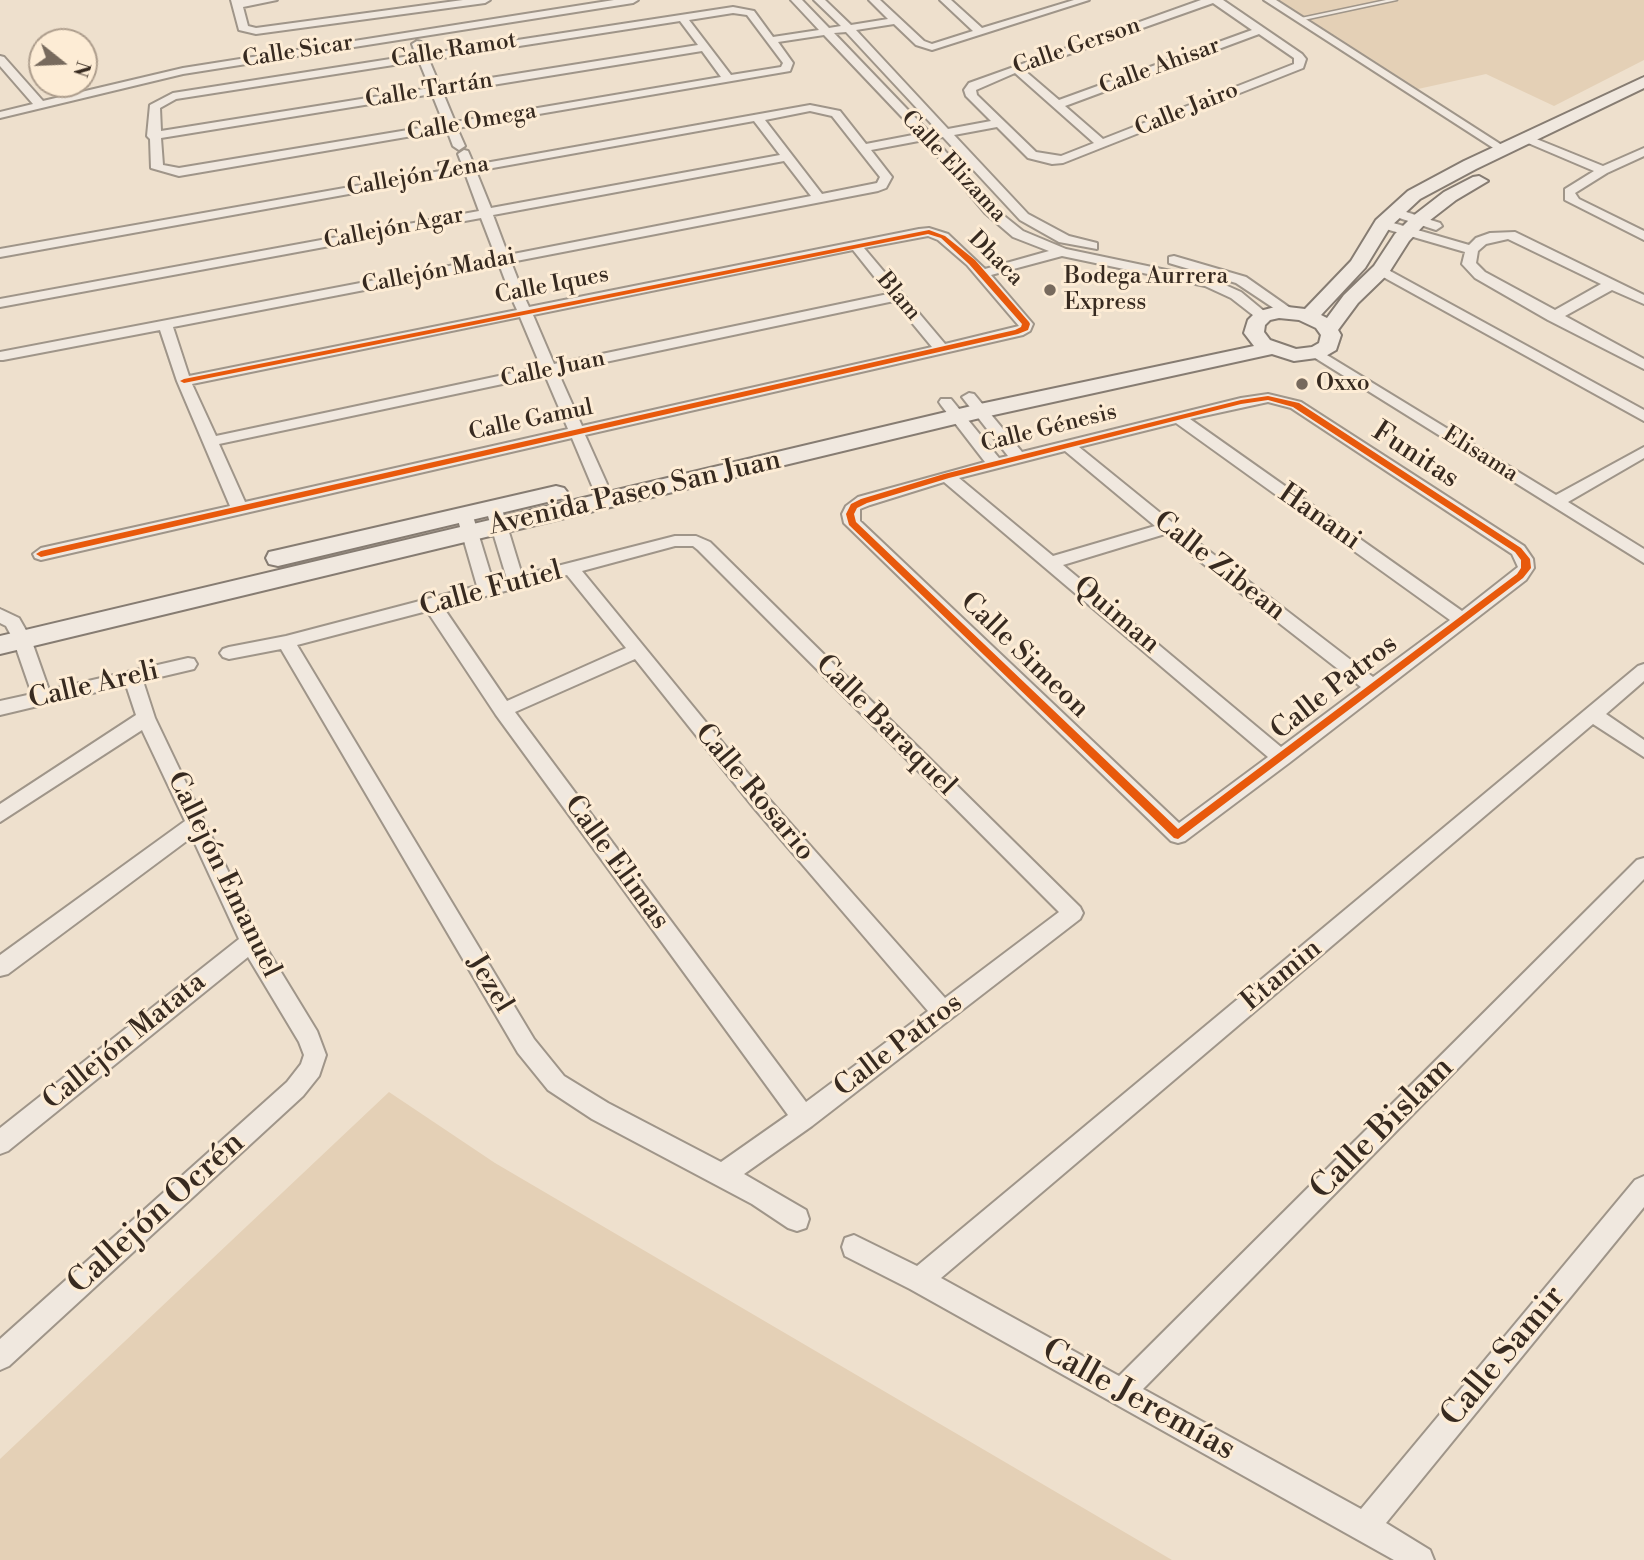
<!DOCTYPE html>
<meta charset="utf-8">
<style>
body{margin:0}
#map{position:relative;width:1644px;height:1560px;overflow:hidden;background:#eee0cd;font-family:"Libre Bodoni",serif}
canvas{display:block}
.north{position:absolute;left:28px;top:28px;width:70px;height:70px;box-sizing:border-box;background:#fdecd5;border:2px solid #ae9e8d;border-radius:50%;rotate:108deg;font-size:19px;font-weight:700;line-height:28px;text-align:center;color:#372a20}
.north::after{content:'';display:block;margin:auto;width:24px;height:32px;background:#776a5d;clip-path:polygon(50% 0,100% 100%,50% 72%,0 100%)}
</style>
<div id="map">
<canvas width="1644" height="1560"></canvas>
<div class="north">N</div>
</div>
<script>
const c = document.querySelector('canvas').getContext('2d');
c.lineJoin = 'round';
function paint(path, color) { c.fillStyle = color; c.fill(path, 'evenodd'); }
const shape = rows => new Path2D(rows.map(r => 'M' + r).join(''));
function strokePath(path, color, width, dash) { c.strokeStyle = color; c.lineWidth = width; c.lineCap = dash ? 'butt' : 'round'; c.setLineDash(dash || []); c.stroke(path); }
function write(font, color, halo, rows, align = 'center') {
  c.font = font + ' "Libre Bodoni",serif'; c.lineWidth = 6; c.setLineDash([]); c.textBaseline = 'middle'; c.strokeStyle = halo; c.fillStyle = color; for (const [text, x, y, turn = 0] of rows) {
    c.save(); c.translate(x, y); c.rotate((+turn || 0) * Math.PI / 180); c.textAlign = isNaN(turn) ? turn : align; if (halo) c.strokeText(text, 0, 0); c.fillText(text, 0, 0); c.restore();
  }
}
paint(shape([
 [1279,0,1644,0,1644,60,1554,106,1486,74,1418,89],
 [389,1092,495,1163,1172,1560,0,1560,0,1459]
]), '#e4d0b6');
const lane = shape([
 [1386,0,1397,0,1299,21,1296,19,1386,0]
]);
const street = shape([
 [231,0,277,0,243,7,248,26,256,28,463,0,490,0,485,3,256,34,239,30,231,0],
 [614,0,638,0,633,3,183,74,0,118,0,112,33,104,0,66,0,56,4,57,43,101,183,68,614,0],
 [791,0,802,0,829,28,841,26,814,0,825,0,851,25,888,19,869,0,880,0,924,41,932,44,973,31,940,0,951,0,982,28,1074,0,1089,0,932,50,916,45,894,24,856,30,948,129,991,121,966,96,964,90,969,83,1201,0,1223,0,1302,54,1306,59,1303,68,1063,163,1052,164,1028,158,997,127,954,135,1028,214,1069,236,1097,243,1097,249,1059,242,1020,220,943,137,934,138,993,207,1023,231,1066,249,1214,280,1241,292,1270,316,1263,320,1258,319,1231,298,1205,286,1062,256,991,275,1033,324,1030,331,1023,335,585,435,607,484,605,488,593,488,572,438,41,560,35,558,33,554,41,548,230,506,177,381,160,330,3,360,0,360,0,352,496,257,481,218,0,307,0,299,479,211,465,173,0,257,0,249,463,167,458,154,464,150,468,151,474,165,810,105,840,111,866,144,918,134,824,35,778,42,793,63,790,71,457,128,465,146,459,150,453,146,447,130,179,176,151,168,150,139,147,136,150,105,173,93,416,55,412,44,417,41,421,42,426,54,733,7,754,11,773,37,819,30,791,0],
 [1213,3,1252,30,1059,100,1024,70,1213,3],
 [733,13,747,15,783,63,781,67,731,75,689,20,733,13],
 [680,21,698,45,440,86,429,60,680,21],
 [846,32,938,131,929,132,834,33,846,32],
 [1259,34,1294,58,1294,64,1103,139,1065,106,1259,34],
 [702,51,721,77,455,122,443,93,702,51],
 [419,61,430,88,161,131,160,108,176,99,419,61],
 [1015,73,1094,143,1061,156,1036,152,977,95,976,90,1015,73],
 [432,94,444,124,179,168,163,165,161,138,432,94],
 [810,111,832,116,880,177,877,183,822,194,765,120,810,111],
 [754,121,780,155,491,208,476,171,754,121],
 [924,140,985,213,1013,237,1049,251,985,269,948,234,929,228,919,229,529,307,524,296,519,295,512,299,517,310,189,376,173,327,499,264,508,288,518,288,520,285,511,262,878,191,886,188,892,177,871,150,924,140],
 [784,161,811,196,508,255,493,215,784,161],
 [928,236,938,240,967,265,1019,326,945,344,864,248,928,236],
 [853,250,888,294,554,364,533,315,853,250],
 [894,301,932,347,582,426,558,372,894,301],
 [520,317,541,367,216,436,192,384,520,317],
 [545,375,568,429,245,502,219,444,545,375],
 [1264,0,1276,0,1508,149,1498,151,1264,0],
 [1521,136,1529,136,1603,166,1644,148,1644,156,1607,173,1575,193,1579,199,1644,231,1644,240,1565,200,1565,189,1594,171,1521,140,1521,136],
 [1394,208,1440,223,1442,226,1436,230,1390,215,1390,209,1394,208],
 [1383,220,1469,245,1476,238,1490,233,1515,232,1644,295,1644,304,1612,290,1565,316,1644,359,1644,369,1548,320,1475,278,1462,264,1465,252,1379,227,1379,221,1383,220],
 [1508,239,1601,284,1555,310,1485,272,1476,263,1478,251,1486,244,1508,239],
 [1174,256,1246,277,1296,312,1289,316,1284,315,1236,283,1169,263,1169,257,1174,256],
 [1381,266,1644,410,1644,421,1376,273,1376,267,1381,266],
 [1317,349,1556,495,1644,447,1644,458,1568,502,1644,549,1644,563,1312,356,1312,350,1317,349],
 [969,393,974,394,1022,452,1241,398,1268,394,1301,402,1524,546,1533,559,1534,568,1526,580,1289,763,1185,841,1178,843,1171,841,844,523,842,514,846,506,858,497,985,462,941,405,939,402,941,399,951,399,999,458,1008,456,962,397,969,393],
 [1268,402,1291,408,1512,554,1518,567,1462,611,1190,419,1268,402],
 [1176,423,1450,620,1373,677,1174,524,1079,447,1176,423],
 [1065,451,1155,526,1053,556,959,478,1065,451],
 [944,482,1268,757,1179,823,860,521,860,509,870,505,944,482],
 [1165,534,1361,687,1281,747,1063,565,1165,534],
 [493,501,501,506,522,575,675,536,696,536,710,542,1080,907,1083,913,1080,919,812,1126,744,1174,806,1210,809,1219,806,1228,797,1231,788,1228,752,1204,592,1119,548,1090,518,1053,281,649,229,659,223,657,220,653,223,649,229,647,286,636,477,586,456,513,464,508,472,513,493,582,507,579,485,506,493,501],
 [675,546,693,546,698,550,1059,912,945,998,768,798,582,571,675,546],
 [567,575,626,648,507,701,443,607,567,575],
 [427,611,496,715,788,1115,721,1162,608,1103,564,1076,534,1039,297,645,427,611],
 [635,659,754,808,928,1011,806,1102,515,712,635,659],
 [0,609,19,618,31,639,49,690,188,658,194,659,197,664,194,669,143,681,155,718,259,936,317,1031,326,1055,319,1076,303,1096,9,1366,0,1370,0,1339,287,1082,301,1064,304,1055,299,1042,248,957,8,1151,0,1154,0,1128,239,939,192,837,8,974,0,976,0,955,185,821,142,730,0,822,0,804,136,715,126,685,0,715,0,701,32,694,13,639,6,626,0,623,0,609],
 [1644,664,1644,681,1606,714,1644,740,1644,757,1593,724,941,1278,1119,1376,1637,860,1644,858,1644,879,1143,1389,1361,1509,1635,1180,1644,1176,1644,1207,1386,1523,1430,1550,1434,1560,1394,1560,910,1289,845,1256,842,1247,845,1238,854,1235,917,1266,1638,666,1644,664]
]);
const secondary = shape([
 [1644,77,1644,88,1476,169,1420,199,1390,227,1365,268,1321,315,1327,318,1344,295,1374,266,1395,234,1413,216,1444,192,1473,177,1479,176,1488,181,1456,200,1425,224,1409,241,1388,274,1358,303,1338,330,1341,335,1336,350,1324,357,1294,361,1272,354,980,418,0,654,0,636,980,404,1254,346,1244,333,1248,320,1256,312,1279,306,1305,309,1351,261,1376,220,1408,191,1464,161,1644,77],
 [1279,318,1299,320,1316,328,1321,335,1319,343,1312,347,1296,349,1270,340,1264,332,1265,325,1270,320,1279,318],
 [556,486,564,488,568,493,564,498,278,566,269,564,266,558,269,552,278,550,556,486]
]);
strokePath(lane, '#9f9589', 3);
strokePath(street, '#9f9589', 4);
strokePath(secondary, '#867c72', 4);
paint(lane, '#f0e8df');
paint(street, '#f0e8df');
paint(secondary, '#f0e8df');
paint(shape([
 [929,230,945,236,975,260,1029,322,1030,324,1028,330,1018,334,41,557,36,554,41,551,1015,330,1021,327,1022,324,969,264,941,238,928,234,184,383,180,381,184,379,929,230],
 [1268,396,1299,403,1521,548,1530,559,1531,568,1523,578,1178,839,1174,838,849,525,846,514,851,504,861,499,944,474,1241,400,1268,396],
 [1268,400,1293,407,1515,552,1521,560,1521,568,1517,574,1178,829,856,522,854,514,857,508,867,503,949,478,1241,404,1268,400]
]), '#e8590c');
for (const [x, y, r, color] of [
 [1050,290,7,"#776a5d"],
 [1302,384,7,"#776a5d"]
]) { const dot = new Path2D(); dot.arc(x, y, r, 0, 2 * Math.PI); c.fillStyle = color; c.fill(dot); strokePath(dot, '#fdecd5', 2.5); }
write('23px', '#372a20', '#fdecd5', [
 ["Calle Gerson",1077,47,-19],
 ["Calle Ramot",454,51,-9],
 ["Calle Sicar",298,52,-9],
 ["Calle Ahisar",1160,67,-20],
 ["Calle Tartán",429,91,-9],
 ["Calle Jairo",1187,110,-22],
 ["Calle Omega",472,123,-10],
 ["Calle Elizama",953,167,47],
 ["Callejón Zena",418,177,-10],
 ["Callejón Agar",394,229,-11],
 ["Dhaca",995,259,45],
 ["Callejón Madai",439,272,-11],
 ["Calle Iques",552,286,-11],
 ["Blam",898,297,50],
 ["Calle Juan",553,370,-12],
 ["Calle Gamul",531,421,-12],
 ["Calle Génesis",1049,429,-14],
 ["Elisama",1480,455,32]
]);
write('23px', '#372a20', '#fdecd5', [
 ["Bodega Aurrera",1064,277],
 ["Express",1064,303],
 ["Oxxo",1316,384]
], 'left');
write('28px', '#372a20', '#fdecd5', [
 ["Funitas",1415,456,33],
 ["Avenida Paseo San Juan",635,494,-13],
 ["Hanani",1319,518,35],
 ["Calle Zibean",1219,567,38],
 ["Calle Futiel",491,590,-15],
 ["Quiman",1116,616,40],
 ["Calle Simeon",1024,656,44],
 ["Calle Areli",94,686,-13],
 ["Calle Patros",1335,688,-38],
 ["Calle Baraquel",885,726,45],
 ["Calle Rosario",754,793,50],
 ["Calle Elimas",616,863,54],
 ["Callejón Emanuel",223,875,64],
 ["Etamin",1282,976,-40],
 ["Jezel",489,984,59],
 ["Callejón Matata",125,1042,-39],
 ["Calle Patros",899,1046,-37]
]);
write('33px', '#372a20', '#fdecd5', [
 ["Calle Bislam",1383,1129,-45],
 ["Callejón Ocrén",157,1214,-42],
 ["Calle Samir",1504,1357,-50],
 ["Calle Jeremías",1138,1401,29]
]);
</script>
